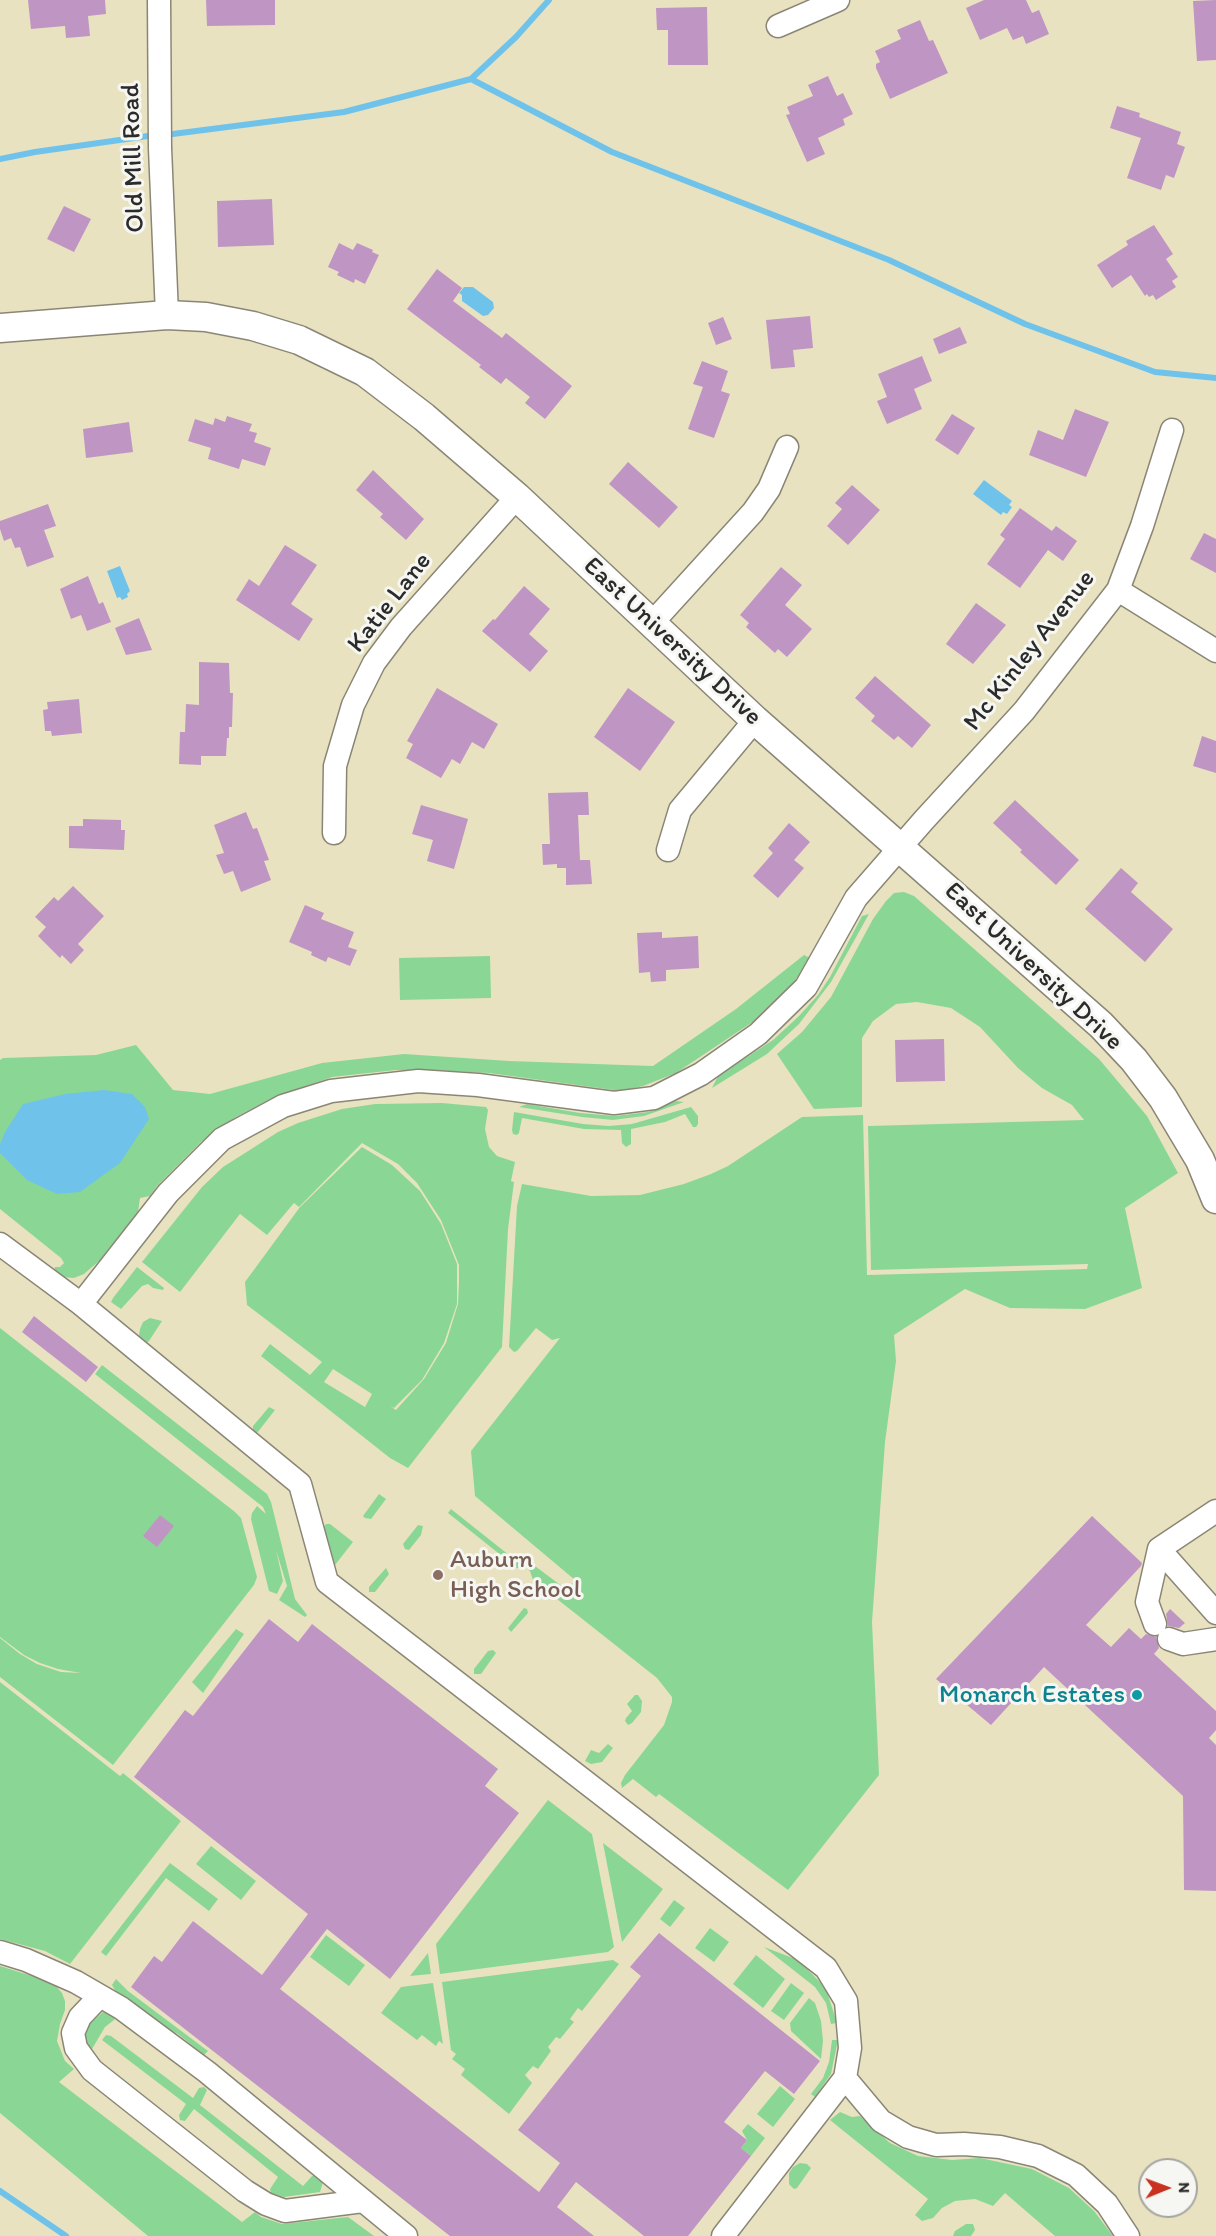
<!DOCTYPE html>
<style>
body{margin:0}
#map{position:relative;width:1216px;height:2236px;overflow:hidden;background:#e9e2c0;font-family:Itim,sans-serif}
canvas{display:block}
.north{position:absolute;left:1138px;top:2158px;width:60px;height:60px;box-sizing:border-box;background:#f6f6f2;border:2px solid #a5a5a2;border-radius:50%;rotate:89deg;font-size:16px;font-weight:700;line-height:24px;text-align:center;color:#2b2b2b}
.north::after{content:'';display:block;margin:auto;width:21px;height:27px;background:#c8321e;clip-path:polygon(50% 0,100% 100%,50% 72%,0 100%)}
</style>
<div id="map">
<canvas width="1216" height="2236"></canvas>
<div class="north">N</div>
</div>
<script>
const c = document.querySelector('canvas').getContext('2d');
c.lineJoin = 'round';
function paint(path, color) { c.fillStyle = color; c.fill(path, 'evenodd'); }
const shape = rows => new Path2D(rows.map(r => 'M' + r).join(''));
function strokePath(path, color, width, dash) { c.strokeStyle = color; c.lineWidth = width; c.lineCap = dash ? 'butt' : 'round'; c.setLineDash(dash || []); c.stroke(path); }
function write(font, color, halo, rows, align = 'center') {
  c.font = font + ' Itim,sans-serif'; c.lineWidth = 6; c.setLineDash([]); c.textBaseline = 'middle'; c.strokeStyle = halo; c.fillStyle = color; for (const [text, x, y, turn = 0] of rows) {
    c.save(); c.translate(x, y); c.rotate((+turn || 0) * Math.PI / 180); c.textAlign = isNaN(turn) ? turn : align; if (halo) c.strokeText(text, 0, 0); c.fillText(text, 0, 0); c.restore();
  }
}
paint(shape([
 [904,892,914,896,1099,1059,1147,1116,1178,1173,1125,1208,1142,1288,1085,1309,1010,1308,965,1289,894,1335,896,1361,885,1442,872,1622,879,1775,788,1890,659,1794,656,1797,633,1779,622,1788,621,1783,625,1775,664,1725,672,1702,672,1697,657,1678,533,1580,530,1571,526,1568,517,1568,448,1513,451,1509,519,1563,523,1557,567,1590,575,1580,475,1496,471,1451,560,1338,552,1340,536,1328,517,1351,514,1352,509,1347,517,1206,522,1184,591,1196,640,1195,684,1184,711,1174,728,1166,802,1117,863,1115,867,1275,1087,1269,1088,1264,871,1270,868,1126,1084,1120,1072,1105,1042,1088,1018,1068,980,1027,951,1008,917,1002,896,1004,873,1021,862,1038,862,1107,814,1109,777,1054,802,1032,831,997,873,919,886,901,894,893],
 [869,914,831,982,799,1024,767,1054,712,1088,718,1076,773,1040,799,1016,818,995,830,977,862,916],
 [804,955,810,958,801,973,772,1009,676,1073,643,1086,621,1091,489,1073,432,1070,396,1070,332,1077,272,1098,236,1117,201,1142,157,1186,150,1196,140,1198,138,1212,99,1261,84,1274,74,1278,61,1277,54,1273,55,1267,60,1267,64,1263,61,1258,0,1209,0,1060,3,1058,96,1055,136,1045,173,1090,210,1094,322,1063,404,1054,509,1061,653,1066,736,1009],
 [490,956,491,998,400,1000,399,958],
 [676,1101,684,1102,644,1116,613,1120,582,1117,519,1107,527,1104,580,1113,615,1116,648,1112],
 [442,1103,486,1107,488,1110,485,1129,489,1147,497,1156,515,1162,511,1181,514,1182,508,1229,502,1347,408,1468,390,1458,261,1356,270,1344,310,1375,322,1362,247,1305,245,1282,300,1207,362,1147,392,1165,420,1191,441,1224,457,1264,457,1304,444,1343,422,1380,394,1408,390,1406,396,1410,424,1379,446,1343,458,1304,459,1282,459,1265,441,1220,417,1183,398,1164,362,1143,299,1207,294,1203,267,1235,240,1214,180,1292,142,1262,202,1187,223,1167,278,1132,298,1123,342,1109,375,1104],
 [333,1369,372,1394,365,1407,324,1382],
 [691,1107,698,1116,698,1124,696,1127,693,1127,685,1114,665,1122,631,1129,631,1144,626,1147,622,1143,621,1130,584,1129,522,1118,519,1133,517,1135,513,1134,512,1130,514,1112,583,1124,609,1126,632,1124],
 [137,1267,164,1288,163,1290,153,1288,148,1284,142,1286,121,1309,111,1302,113,1298],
 [150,1318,162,1321,149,1341,145,1344,141,1341,139,1335,140,1329,143,1322],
 [0,1328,235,1512,241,1518,257,1577,254,1585,113,1765,0,1677,0,1638,20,1654,37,1664,61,1672,81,1673,58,1669,40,1663,24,1655,0,1637],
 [102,1365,267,1494,271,1502,295,1599,307,1615,305,1617,279,1600,287,1586,276,1550,283,1581,277,1594,269,1591,251,1519,252,1513,257,1506,266,1514,263,1507,95,1374],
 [269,1407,275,1410,257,1433,253,1431,253,1426],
 [379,1494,386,1499,371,1519,365,1518,363,1516],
 [326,1524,330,1524,353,1542,335,1565,329,1556,323,1528],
 [418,1525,423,1526,421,1535,409,1550,405,1549,403,1544],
 [386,1568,389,1574,375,1592,369,1592,369,1587],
 [524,1608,527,1609,528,1613,511,1632,508,1628],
 [236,1629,244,1634,203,1693,192,1682],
 [493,1650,496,1653,481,1674,474,1674,474,1669,488,1651],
 [0,1682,120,1776,123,1773,181,1821,70,1964,45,1951,0,1939],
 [635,1695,638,1695,642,1701,641,1712,632,1723,628,1725,625,1721,626,1718,632,1711,627,1704],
 [608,1744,613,1748,602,1762,591,1764,585,1761,591,1750,599,1753],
 [548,1800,592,1834,614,1947,608,1952,440,1974,436,1944],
 [603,1843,663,1889,622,1942],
 [211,1846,256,1881,241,1900,196,1864],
 [170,1863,218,1899,209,1911,166,1878,106,1956,101,1952],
 [674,1900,685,1908,670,1927,660,1919],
 [710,1928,729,1942,714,1962,695,1948],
 [326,1935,365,1965,349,1986,310,1957],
 [764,1947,798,1960,819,1981,827,1992,837,2023,831,2024,826,2003,815,1987],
 [428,1953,431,1974,410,1976],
 [756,1955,785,1979,763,2008,733,1984],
 [613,1960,619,1964,582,2011,578,2008,570,2019,574,2022,560,2039,556,2037,548,2047,551,2051,538,2069,533,2066,525,2075,532,2083,509,2114,461,2075,465,2069,452,2059,456,2054,451,2050,442,1982],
 [0,1966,35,1977,56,1986,62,1993,65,2001,65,2010,60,2024,57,2041,65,2061,74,2069,59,2082,242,2222,255,2212,261,2217,282,2224,348,2217,374,2236,148,2236,0,2113],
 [116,1979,128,1991,208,2051,204,2055,178,2034,156,2023,116,1992,112,1985],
 [433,1983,443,2044,439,2041,436,2046,422,2035,417,2040,381,2013,401,1987],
 [791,1983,804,1993,784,2020,771,2011],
 [809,1998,815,2003,821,2021,823,2041,821,2059,791,2031,790,2023],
 [103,2012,116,2015,114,2020,105,2027,92,2049,89,2048,86,2045,84,2033,90,2024],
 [106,2035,111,2036,193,2098,199,2088,204,2087,207,2090,200,2105,303,2186,312,2176,316,2175,323,2182,320,2192,284,2197,271,2193,270,2189,278,2177,194,2109,185,2121,180,2120,179,2115,186,2104,102,2040],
 [832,2040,838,2040,831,2074,815,2097,811,2094,823,2078,829,2062],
 [780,2086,795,2099,773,2127,757,2114],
 [840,2112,852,2117,860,2116,890,2143,918,2156,952,2160,980,2158,1032,2169,1069,2188,1094,2211,1113,2236,1055,2236,1005,2193,993,2206,975,2199,955,2201,942,2208,933,2218,922,2221,915,2215,928,2199,830,2120],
 [748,2124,765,2138,751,2156,741,2148,747,2140,742,2131],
 [800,2163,807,2164,811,2168,797,2188,794,2189,789,2184,789,2173,793,2167],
 [966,2224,973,2224,975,2230,971,2236,953,2236,955,2231]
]), '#8ad795');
paint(shape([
 [464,287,473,287,493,302,494,308,488,315,483,316,462,301,462,295,459,293],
 [984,480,1012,501,1009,505,1012,507,1007,514,1003,512,1001,515,973,494],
 [120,566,130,591,127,594,128,597,122,600,120,597,117,598,107,571],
 [104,1090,132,1094,145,1107,149,1119,120,1163,80,1192,57,1194,27,1180,0,1153,0,1144,5,1132,23,1104,65,1094]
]), '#6fc3eb');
strokePath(shape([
 [471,79,516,37,549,0],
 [165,135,344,112,471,79,612,152,889,260,1025,324,1155,372,1216,378],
 [0,159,35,152,155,135],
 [0,2191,66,2236]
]), '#6fc3eb', 6);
paint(shape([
 [28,0,105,0,106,14,88,16,90,36,66,38,65,26,31,29],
 [206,0,275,0,275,25,207,26],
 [984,0,1026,0,1032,13,1039,10,1049,34,1026,44,1023,36,1013,40,1007,28,980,40,966,8],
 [1216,0,1216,60,1197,61,1193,1],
 [707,7,708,65,668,65,668,30,657,30,656,8],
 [920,20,929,41,933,40,948,73,890,99,876,68,876,64,880,62,875,51,901,39,897,30],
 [828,76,837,96,843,93,853,114,843,119,845,125,818,138,825,154,807,162,786,115,790,114,787,107,813,96,808,85],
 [1117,106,1140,113,1139,117,1181,132,1177,144,1185,147,1174,178,1166,175,1161,190,1127,178,1141,138,1110,128],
 [272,199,274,245,218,247,217,201],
 [64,206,91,219,74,252,47,239],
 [1154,225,1173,254,1166,259,1178,277,1172,281,1176,287,1156,300,1153,295,1149,297,1147,294,1145,296,1131,275,1112,288,1097,265,1128,245,1126,241],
 [339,243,353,250,357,243,373,250,372,252,379,255,365,284,355,279,354,283,337,275,339,272,328,267],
 [437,269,462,288,453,301,502,338,506,333,572,386,545,419,525,403,530,397,506,378,501,384,479,367,481,365,407,309],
 [810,316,813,348,793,350,795,367,771,369,766,320],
 [723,317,732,339,716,345,708,323],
 [960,327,967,343,939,354,933,339],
 [922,356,932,381,914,389,922,409,887,424,877,401,887,397,878,374],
 [702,361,728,371,721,391,730,394,714,438,688,429,703,387,693,384],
 [1075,409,1109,422,1086,477,1029,455,1038,430,1063,440],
 [952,414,975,428,958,455,935,440],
 [227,416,252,424,249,431,257,433,254,442,271,448,265,466,242,459,239,469,208,459,211,448,188,441,195,419,213,425,215,418,225,422],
 [129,422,133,452,86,458,83,429],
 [628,462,678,507,659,528,609,484],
 [373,470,424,519,406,540,380,517,383,514,356,490],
 [852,485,880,510,848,545,827,526,842,509,835,503],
 [48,504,56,526,44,530,54,557,27,567,20,547,15,548,11,538,4,541,0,529,0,521],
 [1020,508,1052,531,1056,526,1077,541,1063,561,1048,550,1020,588,987,564,1005,539,1000,535],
 [1204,533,1216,539,1216,573,1190,559],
 [285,545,317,565,291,604,313,619,299,641,236,600,249,579,259,586],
 [781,567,802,585,785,605,812,629,787,657,778,649,775,653,746,627,749,623,740,615],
 [88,576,99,604,103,602,111,622,87,631,81,615,71,619,60,589],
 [524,586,550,609,529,634,548,651,530,672,482,631,493,619,495,620],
 [976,603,1006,625,973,664,946,644],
 [139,618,152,650,126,655,115,628],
 [199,662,229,663,230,693,233,693,232,727,229,727,229,738,227,738,226,756,201,756,201,765,179,764,180,732,185,732,186,704,199,705],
 [875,676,931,725,912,748,898,736,894,740,871,721,875,716,855,698],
 [437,688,498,724,484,749,472,742,460,764,452,759,441,778,406,758,413,744,407,741],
 [628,688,675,722,640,771,594,737],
 [79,699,82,733,52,736,51,731,45,731,43,710,48,709,47,702],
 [1202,736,1216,741,1216,773,1193,766],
 [588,792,589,815,578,815,580,860,590,860,592,884,566,885,566,868,557,868,557,864,543,865,542,844,550,844,548,793],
 [1015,800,1079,860,1056,885,1020,852,1022,850,993,823],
 [421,805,468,819,454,869,427,861,433,840,412,834],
 [246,812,253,829,257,828,269,860,264,861,271,880,241,892,233,871,224,874,216,855,224,853,214,825],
 [83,819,121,820,121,830,125,830,124,850,69,848,69,826,83,826],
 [789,823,810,842,794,860,804,868,778,898,753,876,773,853,768,848],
 [1121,868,1138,883,1131,892,1173,929,1145,962,1085,909],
 [73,886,104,916,78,944,84,950,71,964,62,955,60,958,38,936,46,927,35,917,54,897,58,901],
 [305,905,324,913,321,919,354,932,348,947,357,950,350,966,328,957,326,962,311,955,312,952,289,942],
 [662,932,662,938,698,936,699,968,666,970,666,981,651,982,650,972,639,973,637,933],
 [944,1039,945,1081,896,1082,895,1040],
 [34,1316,98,1367,86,1382,22,1332],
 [160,1515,174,1526,157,1547,143,1536],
 [1092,1516,1142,1563,1141,1566,1086,1625,1111,1647,1129,1628,1141,1639,1146,1634,1156,1637,1159,1648,1154,1654,1216,1711,1216,1730,1209,1738,1216,1745,1216,1891,1184,1890,1183,1796,1044,1667,991,1725,936,1679],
 [1170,1609,1185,1623,1179,1628,1168,1626,1166,1614],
 [269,1619,298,1642,312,1624,498,1769,485,1786,519,1813,390,1979,327,1929,280,1989,539,2192,560,2163,518,2130,641,1976,630,1967,659,1933,820,2061,794,2094,765,2071,724,2122,747,2140,741,2148,751,2156,688,2236,644,2236,576,2182,557,2207,594,2236,450,2236,131,1987,154,1956,162,1962,193,1921,262,1975,308,1914,134,1777,185,1710,193,1716]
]), '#bf95c4');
const minor = shape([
 [159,0,160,148,167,315],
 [778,26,838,0],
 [1118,590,1216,651],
 [652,623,753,512,769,489,787,447],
 [334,833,335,766,353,705,374,663,401,627,517,497],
 [668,850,680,810,755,720],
 [0,1244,81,1304,168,1193,222,1139,283,1106,331,1091,418,1081,478,1085,614,1103,654,1098,701,1074,758,1034,806,987,856,898,924,820,1024,711,1118,590,1142,526,1172,430],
 [81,1304,300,1484,327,1582,826,1968,846,2001,850,2048,845,2078,723,2236],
 [1216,1511,1159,1549,1216,1613],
 [1155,1624,1147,1602,1159,1549],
 [1169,1639,1183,1644,1216,1639],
 [0,1952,26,1960,76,1982,121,2008,207,2072,406,2236],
 [100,1996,80,2017,73,2033,76,2048,92,2070,245,2191,266,2204,285,2211,363,2201],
 [845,2078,881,2121,908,2137,936,2145,964,2144,1000,2147,1038,2156,1076,2175,1107,2204,1128,2236]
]);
const major = shape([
 [0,328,167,315,206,317,253,326,299,340,365,372,424,417,517,497,755,720,1101,1025,1134,1060,1163,1098,1200,1160,1216,1199]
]);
strokePath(minor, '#8a8676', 25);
strokePath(major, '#8a8676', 31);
strokePath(minor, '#fff', 22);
strokePath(major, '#fff', 28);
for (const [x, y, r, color] of [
 [438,1575,6,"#8d6e63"],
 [1137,1695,6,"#0f9aa8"]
]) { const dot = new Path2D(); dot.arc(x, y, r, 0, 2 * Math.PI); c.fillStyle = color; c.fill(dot); strokePath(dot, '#f6f6f2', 2); }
write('26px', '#2b2b2b', '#f6f6f2', [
 ["Old Mill Road",134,158,-92],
 ["Katie Lane",390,603,-52],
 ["East University Drive",672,642,43],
 ["Mc Kinley Avenue",1030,651,-52],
 ["East University Drive",1033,967,43]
]);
write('26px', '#785e54', '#f6f6f2', [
 ["Auburn",450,1560],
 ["High School",450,1590]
], 'left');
write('26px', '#0d838f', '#f6f6f2', [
 ["Monarch Estates",1125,1695]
], 'right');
</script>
